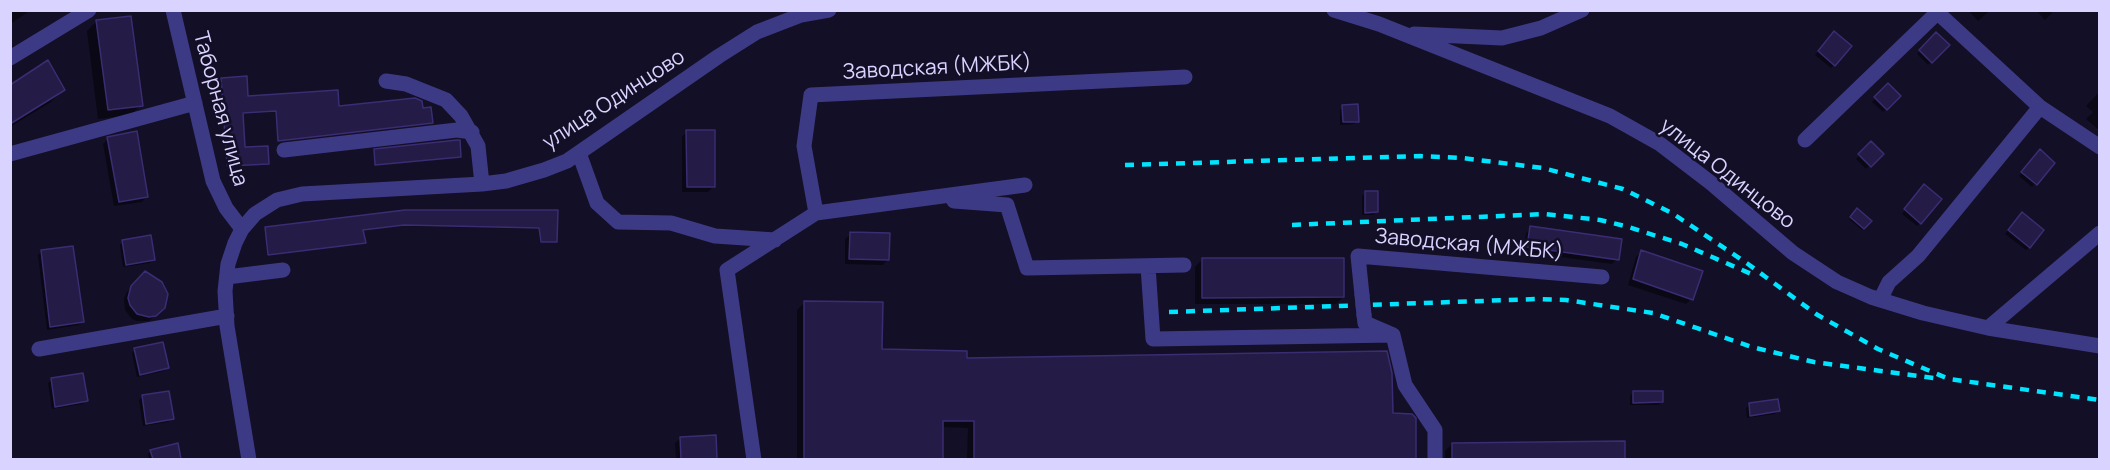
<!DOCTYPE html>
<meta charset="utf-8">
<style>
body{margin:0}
#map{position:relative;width:2110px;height:470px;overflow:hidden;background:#130f26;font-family:Manrope,sans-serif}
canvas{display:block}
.frame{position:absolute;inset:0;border:12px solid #d9d4ff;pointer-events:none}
</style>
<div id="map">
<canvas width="2110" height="470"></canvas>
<div class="frame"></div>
</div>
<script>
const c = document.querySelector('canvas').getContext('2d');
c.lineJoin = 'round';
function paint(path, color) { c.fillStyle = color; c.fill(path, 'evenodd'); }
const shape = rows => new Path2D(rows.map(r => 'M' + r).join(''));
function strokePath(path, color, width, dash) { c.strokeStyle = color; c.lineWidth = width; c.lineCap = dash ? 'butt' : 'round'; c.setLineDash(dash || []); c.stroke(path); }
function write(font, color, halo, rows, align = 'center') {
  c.font = font + ' Manrope,sans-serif'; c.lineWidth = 5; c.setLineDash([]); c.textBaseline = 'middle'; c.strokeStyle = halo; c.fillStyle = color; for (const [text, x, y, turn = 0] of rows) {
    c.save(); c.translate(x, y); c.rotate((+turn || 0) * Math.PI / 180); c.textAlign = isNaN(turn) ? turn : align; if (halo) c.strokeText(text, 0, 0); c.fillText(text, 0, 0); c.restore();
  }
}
paint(shape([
 [10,10,31,10,10,24],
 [1968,10,1990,10,1978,21],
 [2036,10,2055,10,2045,20],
 [96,22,141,105,131,115,98,119,87,31],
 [1834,33,1850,47,1831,68,1815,55],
 [1936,34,1948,45,1928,65,1917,54],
 [222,80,247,97,337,107,421,110,431,122,278,142,275,112,241,114,243,149,268,163,226,167],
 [1888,85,1899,96,1883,112,1872,102],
 [10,86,63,90,51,102,10,127],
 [2099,92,2100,92,2100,131,2086,119,2093,112,2086,106],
 [1343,107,1357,121,1354,124,1340,125,1340,110],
 [687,131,714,186,708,192,682,192,682,137],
 [108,139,147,196,142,202,114,206,103,144],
 [1871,144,1882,154,1866,169,1856,159],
 [375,151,460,157,375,165],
 [2036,155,2053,163,2032,187,2019,176],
 [1921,190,1920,223,1917,226,1902,214],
 [1366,192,1376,212,1373,215,1362,215,1362,196],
 [1857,210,1870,221,1862,230,1849,219],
 [556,212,554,243,540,242,538,229,402,226,362,231,363,244,267,256,266,228],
 [2018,218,2029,247,2026,250,2005,234],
 [1531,228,1617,259,1612,264,1523,252,1526,233],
 [851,234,888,259,883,265,845,264,845,239],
 [123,242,154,260,150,263,123,267,120,245],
 [1642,251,1691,299,1686,304,1628,285,1636,257],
 [41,252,83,322,79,325,47,330,38,255],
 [1202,260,1343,297,1336,304,1195,304,1195,267],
 [140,278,158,313,149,321,137,321,132,319,125,310,124,299,126,293],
 [804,303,880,350,1414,419,1415,460,967,460,968,428,942,427,942,460,797,460,797,310],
 [135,350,167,368,164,371,137,377,132,353],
 [52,380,86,401,83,404,52,409,48,383],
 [1633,392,1662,402,1658,405,1630,405,1630,396],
 [142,397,172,419,168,422,143,426,139,400],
 [1749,405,1778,411,1775,414,1747,418,1746,408],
 [715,436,716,460,676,460,675,443,681,438],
 [1623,443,1623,460,1445,460,1445,451,1452,444],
 [177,445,180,460,149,460,148,454,151,451]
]), '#0007');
const building = shape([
 [131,16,143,106,108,110,96,20,131,16],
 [1834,31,1852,46,1835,66,1818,51,1834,31],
 [1936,32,1950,45,1932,63,1919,50,1936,32],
 [48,60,65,90,10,124,10,85,48,60],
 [247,76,248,96,338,90,339,106,415,98,422,101,423,108,431,107,433,123,278,141,276,111,243,113,245,147,268,146,269,164,227,166,221,78,247,76],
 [1888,83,1901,96,1887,110,1874,97,1888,83],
 [1358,104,1359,122,1343,122,1342,105,1358,104],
 [686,130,715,130,715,187,687,187,686,130],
 [137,131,148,197,119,202,107,137,137,131],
 [457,140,460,140,461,157,375,165,374,149,457,140],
 [1871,141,1884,154,1871,167,1858,154,1871,141],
 [2040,149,2055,163,2037,185,2021,172,2040,149],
 [1924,184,1942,199,1921,224,1904,209,1924,184],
 [1365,191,1378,191,1378,212,1365,213,1365,191],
 [1857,208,1872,221,1864,229,1850,217,1857,208],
 [405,210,558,210,557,242,541,242,539,228,404,225,363,230,366,243,268,255,265,227,405,210],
 [2022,212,2044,230,2030,248,2008,230,2022,212],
 [1530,226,1622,239,1619,260,1527,247,1530,226],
 [850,232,890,233,889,260,849,259,850,232],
 [151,235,155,260,126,265,122,240,151,235],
 [73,246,84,322,50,327,41,250,73,246],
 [1641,250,1703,271,1693,300,1633,279,1641,250],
 [1202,258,1344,258,1344,297,1202,298,1202,258],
 [145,271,162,282,168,294,165,308,156,316,149,317,137,314,130,305,128,298,131,286,145,271],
 [804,301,883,302,882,349,967,351,967,358,1387,351,1392,373,1393,413,1412,414,1416,418,1416,459,974,459,974,421,943,421,943,459,804,459,804,301],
 [163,342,169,368,140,375,134,348,163,342],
 [83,373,88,401,55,407,51,378,83,373],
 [169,391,174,419,146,424,142,395,169,391],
 [1633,391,1663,391,1663,402,1633,403,1633,391],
 [1778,399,1780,411,1750,416,1749,403,1778,399],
 [716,435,717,459,681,459,680,437,716,435],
 [1625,441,1625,459,1452,459,1452,443,1625,441],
 [178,443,181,459,153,459,150,450,178,443]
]);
paint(building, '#241b47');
strokePath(building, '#3b2d73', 1.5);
strokePath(shape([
 [173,10,213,181,226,208,242,229],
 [1334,10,1379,24,1610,116,1660,144,1711,183,1793,253,1837,282,1871,297,1923,313,1988,328,2100,346],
 [1938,13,2040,107,2100,147],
 [1414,34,1502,38,1541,28,1582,10],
 [10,58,89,10],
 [386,81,406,84,446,100,461,116,478,146,482,184],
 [1805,140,1940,10],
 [284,150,457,130,472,132],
 [579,153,597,203,618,222,671,223,715,236,775,240],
 [10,154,195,103],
 [954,201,1007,205,1027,268,1184,265],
 [816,213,804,146,811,95,1185,77],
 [1148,266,1153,339,1393,335],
 [227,277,283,270],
 [1362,295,1358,256,1602,277],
 [1880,300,1889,282,1918,256,2040,107],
 [1364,315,1365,323,1393,335,1405,385,1435,430,1435,460],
 [1988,328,2100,233],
 [39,349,227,316],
 [249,460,227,326,225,291,228,264,235,243,242,229,255,214,277,200,302,194,482,184,506,181,544,170,567,161,719,56,757,32,801,15,829,10],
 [754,460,727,270,816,213,1025,185]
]), '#3d3a85', 15);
strokePath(shape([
 [1125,165,1420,156,1462,158,1543,168,1623,189,1672,213,1748,264,1816,314,1878,349,1949,379,2100,400],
 [1292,225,1545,214,1600,220,1625,226,1682,244,1756,276],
 [1169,312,1537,299,1566,300,1653,313,1752,347,1814,362,1934,378]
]), '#00e5ff', 4.5, [9, 8]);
strokePath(shape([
 [1362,295,1364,315]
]), '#3d3a85', 15);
write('21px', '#d9d4ff', '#130f26', [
 ["Заводская (МЖБК)",937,68,-3],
 ["улица Одинцово",614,100,-33],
 ["Таборная улица",220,109,75],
 ["улица Одинцово",1727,174,38],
 ["Заводская (МЖБК)",1469,245,5]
]);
</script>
